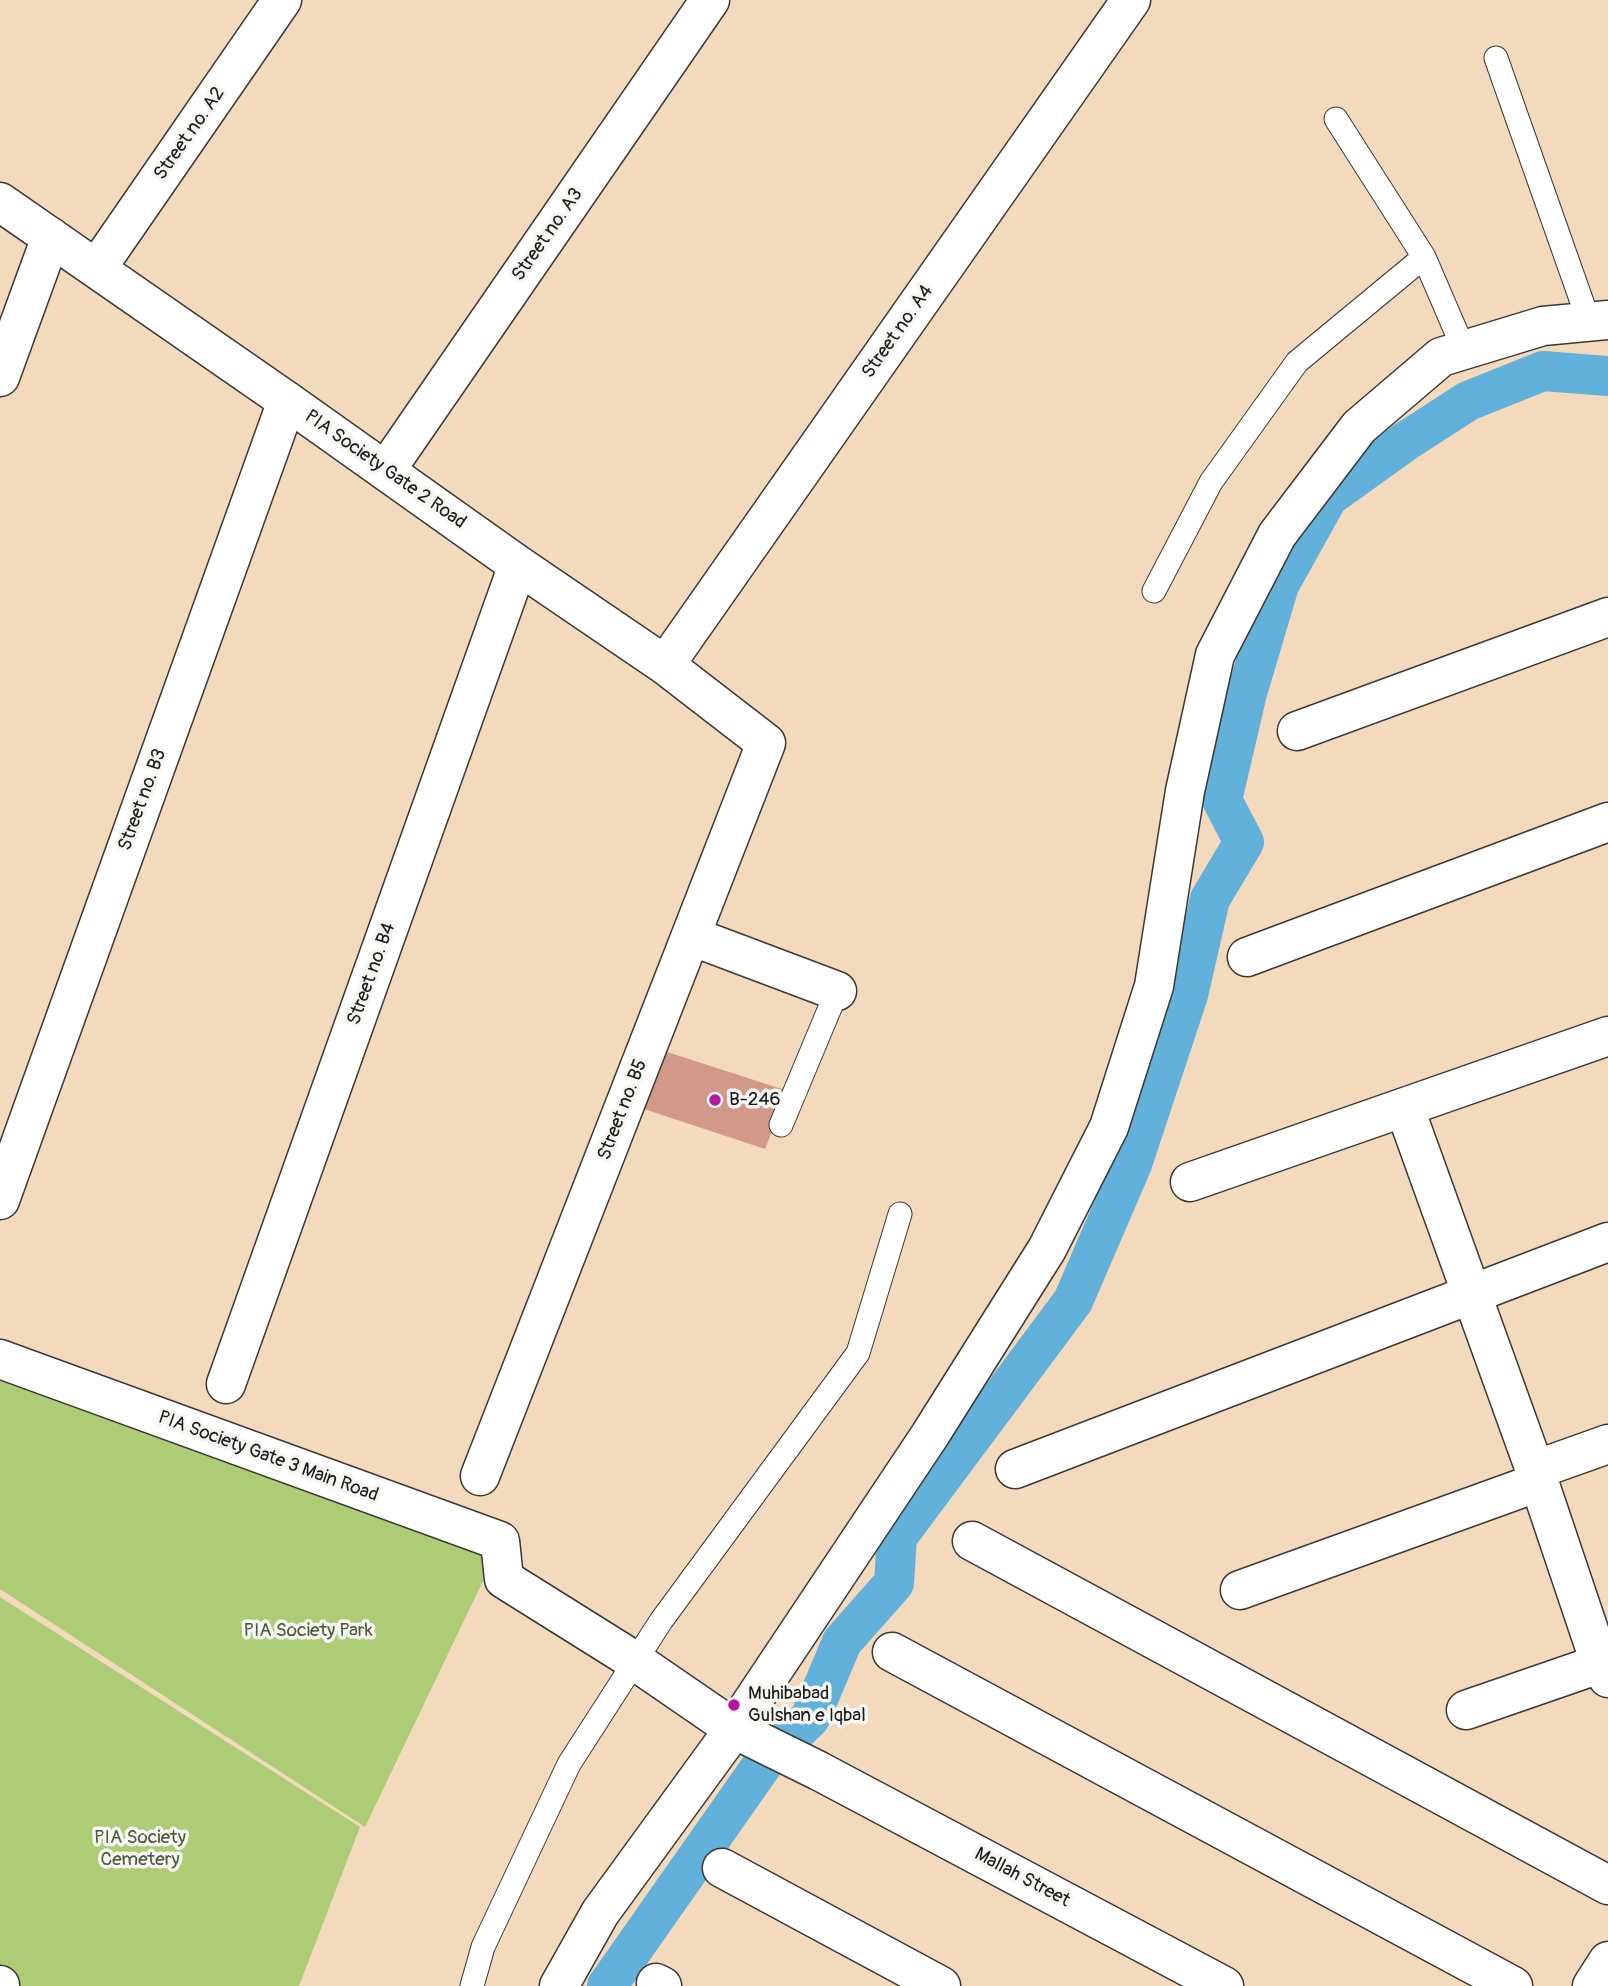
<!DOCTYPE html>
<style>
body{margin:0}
canvas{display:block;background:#f4dabd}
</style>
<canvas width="1608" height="1986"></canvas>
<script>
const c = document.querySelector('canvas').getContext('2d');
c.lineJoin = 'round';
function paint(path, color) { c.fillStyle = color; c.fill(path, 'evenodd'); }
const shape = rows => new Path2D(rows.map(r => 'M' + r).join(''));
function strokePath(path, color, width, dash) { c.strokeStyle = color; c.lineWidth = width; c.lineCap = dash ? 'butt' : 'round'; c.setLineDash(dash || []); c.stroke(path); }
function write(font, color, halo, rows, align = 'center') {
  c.font = font + ' Pangolin,sans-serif'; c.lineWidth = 7; c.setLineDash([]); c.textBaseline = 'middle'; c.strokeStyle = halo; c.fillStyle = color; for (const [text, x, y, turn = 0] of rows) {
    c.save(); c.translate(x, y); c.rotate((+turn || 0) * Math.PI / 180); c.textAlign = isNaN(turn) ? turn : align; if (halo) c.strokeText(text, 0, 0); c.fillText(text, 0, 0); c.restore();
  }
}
paint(shape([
 [0,1375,494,1558,365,1827,0,1589],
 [0,1597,360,1827,299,1986,10,1986,0,1968]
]), '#accc75');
strokePath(shape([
 [607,1986,765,1761,810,1718,842,1642,894,1583,897,1537,1073,1301,1132,1164,1188,995,1210,899,1244,842,1222,800,1247,693,1279,585,1328,497,1406,441,1468,401,1543,371,1608,376]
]), '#61b1db', 40);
paint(shape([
 [664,1051,788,1091,765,1149,641,1108]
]), '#d29889');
const service = shape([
 [1496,58,1589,322],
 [1336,119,1424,257,1464,350],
 [1154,591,1211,482,1297,362,1424,257],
 [781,1125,837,991],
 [472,1986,483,1947,569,1764,661,1621,858,1353,900,1214]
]);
const minor = shape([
 [0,202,287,401,518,565,665,665,766,743,480,1476],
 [97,268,282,0],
 [0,377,51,237],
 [386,470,710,0],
 [665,665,1131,0],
 [1297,731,1608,617],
 [691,936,837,991],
 [1247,957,1608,822],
 [1405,1109,1535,1470,1600,1663,1608,1678],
 [1190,1182,1608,1036],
 [0,1200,287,401],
 [0,1359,500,1541,504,1579,635,1661,734,1729,819,1771,1224,1986],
 [226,1384,518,565],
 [1015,1469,1608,1242],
 [1535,1470,1608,1444],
 [972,1541,1608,1885],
 [1240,1590,1539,1482],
 [892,1652,1513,1986],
 [1466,1710,1608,1661],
 [722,1868,941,1986],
 [656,1983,662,1986],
 [0,1985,0,1986],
 [559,1986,600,1913,734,1729,930,1435,1047,1249,1109,1127,1154,986,1185,791,1215,655,1277,535,1359,427,1441,357,1543,326,1608,320],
 [1592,1986,1608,1961]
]);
strokePath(service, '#3c3834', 25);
strokePath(minor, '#3c3834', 41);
strokePath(service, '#fff', 23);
strokePath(minor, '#fff', 38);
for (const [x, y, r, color] of [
 [715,1100,7,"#b5179e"],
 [734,1705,7,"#b5179e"]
]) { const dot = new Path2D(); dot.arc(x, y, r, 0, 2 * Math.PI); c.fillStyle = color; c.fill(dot); strokePath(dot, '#f6f6f2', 2.5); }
write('19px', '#1c1c1c', '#f6f6f2', [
 ["Street no. A2",190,134,-55],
 ["Street no. A3",548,235,-55],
 ["Street no. A4",898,332,-55],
 ["PIA Society Gate 2 Road",385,470,35],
 ["Street no. B3",143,800,-70],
 ["Street no. B4",372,974,-70],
 ["Street no. B5",623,1110,-69],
 ["PIA Society Gate 3 Main Road",268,1457,20],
 ["Mallah Street",1022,1878,28]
]);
write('19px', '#1c1c1c', '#f6f6f2', [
 ["B-246",729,1100],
 ["Muhibabad",748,1694],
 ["Gulshan e Iqbal",748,1716]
], 'left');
write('19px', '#4e5a3b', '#f6f6f2', [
 ["PIA Society Park",308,1631],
 ["PIA Society",140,1838],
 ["Cemetery",140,1860]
]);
</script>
